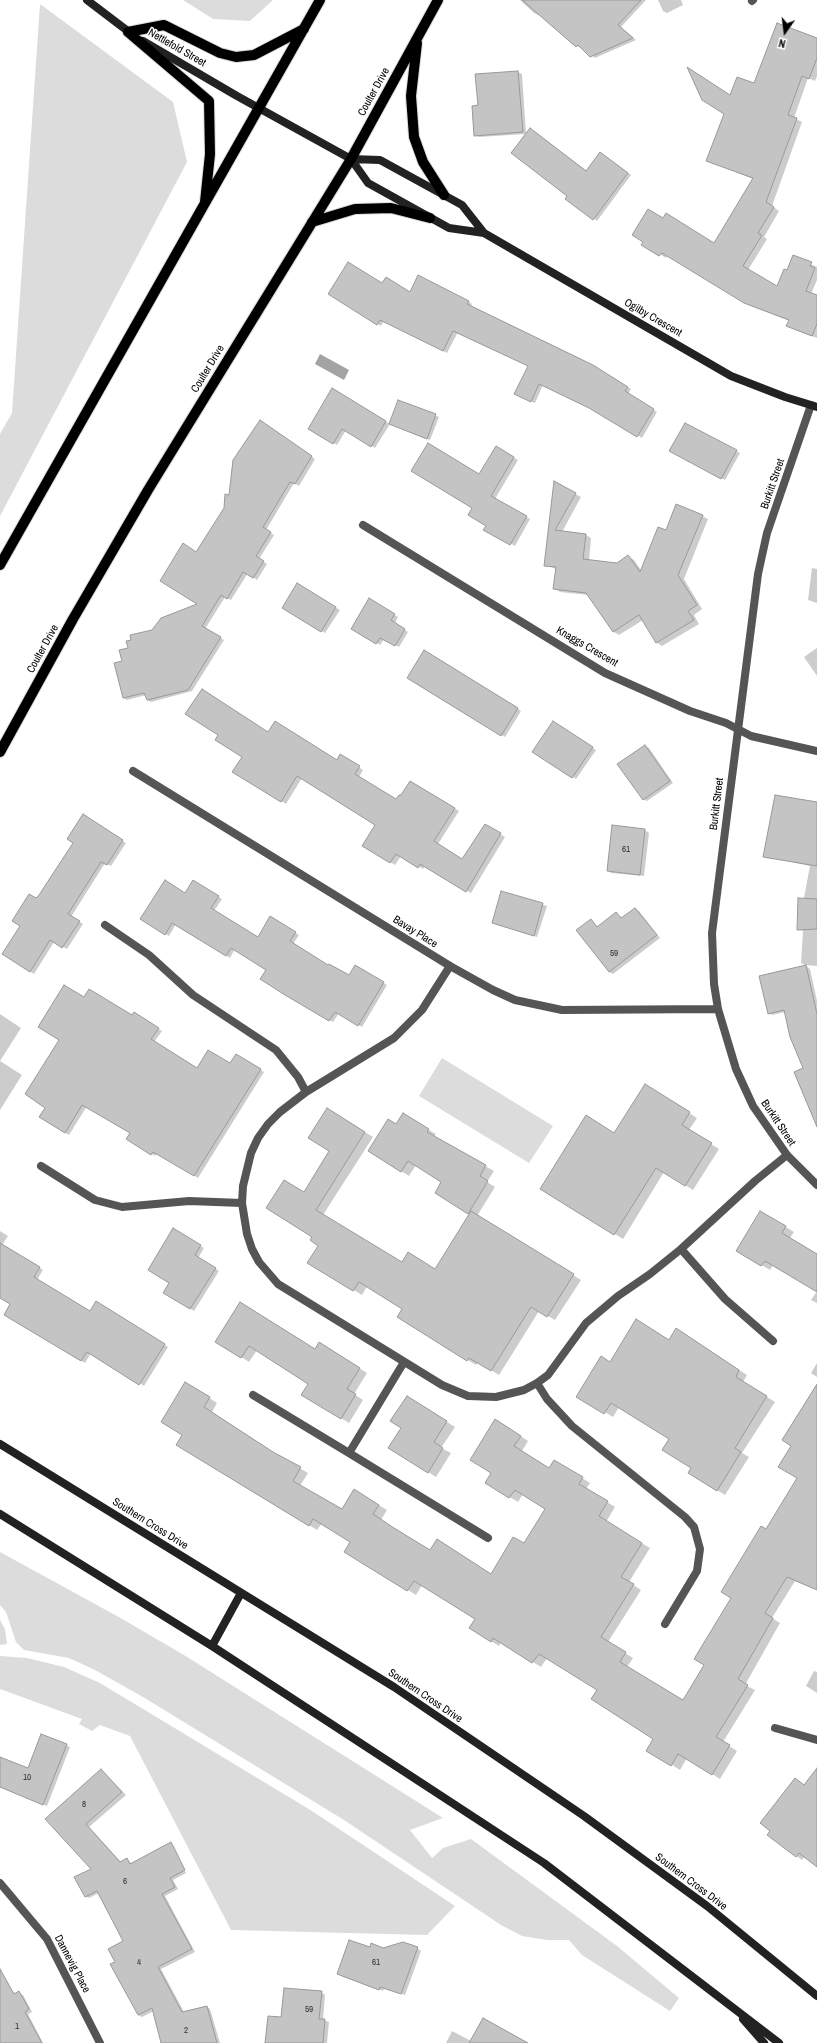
<!DOCTYPE html>
<style>
body{margin:0}
#map{position:relative;width:817px;height:2043px;overflow:hidden;background:#fff;font-family:"Archivo Narrow",sans-serif}
canvas{display:block}
.north{position:absolute;left:765px;top:12px;width:40px;height:40px;-webkit-text-stroke:3px #fff;paint-order:stroke;rotate:194deg;font-size:11px;font-weight:700;line-height:16px;text-align:center;color:#000}
.north::after{content:'';display:block;margin:auto;width:14px;height:18px;background:#000;clip-path:polygon(50% 0,100% 100%,50% 72%,0 100%)}
</style>
<div id="map">
<canvas width="817" height="2043"></canvas>
<div class="north">N</div>
</div>
<script>
const c = document.querySelector('canvas').getContext('2d');
c.lineJoin = 'round';
function paint(path, color) { c.fillStyle = color; c.fill(path, 'evenodd'); }
const shape = rows => new Path2D(rows.map(r => 'M' + r).join(''));
function strokePath(path, color, width, dash) { c.strokeStyle = color; c.lineWidth = width; c.lineCap = dash ? 'butt' : 'round'; c.setLineDash(dash || []); c.stroke(path); }
function write(font, color, halo, rows, align = 'center') {
  c.font = font + ' "Archivo Narrow",sans-serif'; c.lineWidth = 3; c.setLineDash([]); c.textBaseline = 'middle'; c.strokeStyle = halo; c.fillStyle = color; for (const [text, x, y, turn = 0] of rows) {
    c.save(); c.translate(x, y); c.rotate((+turn || 0) * Math.PI / 180); c.textAlign = isNaN(turn) ? turn : align; if (halo) c.strokeText(text, 0, 0); c.fillText(text, 0, 0); c.restore();
  }
}
paint(shape([
 [183,0,273,0,250,21,213,19],
 [40,4,173,102,187,162,0,516,0,434,12,413],
 [442,1058,553,1126,529,1163,419,1096],
 [0,1552,117,1616,184,1655,443,1818,410,1830,432,1858,443,1848,471,1839,617,1946,679,1998,670,2011,582,1955,569,1940,547,1940,522,1936,501,1925,344,1820,143,1697,95,1670,69,1658,24,1650,16,1642,6,1612,0,1605],
 [0,1620,5,1629,7,1644,0,1645],
 [0,1656,27,1658,64,1667,100,1683,312,1811,455,1906,427,1935,231,1930,130,1736,100,1725,92,1731,79,1724,82,1719,0,1689]
]), '#dcdcdc');
paint(shape([
 [320,354,349,370,344,380,315,364]
]), '#a3a3a3');
paint(shape([
 [520,0,646,0,621,27,636,40,595,58,582,47,581,48,577,46,539,13,538,15,534,13],
 [658,0,681,0,683,5,667,13,663,11],
 [817,39,817,76,815,81,808,78,794,118,802,122,772,206,779,211,764,237,767,239,748,270,778,287,788,271,794,256,817,267,817,280,811,294,817,297,817,338,793,329,790,321,751,306,668,255,666,258,643,244,663,219,715,244,753,179,708,161,731,97,755,84],
 [518,72,522,74,526,134,479,137,475,135,479,106],
 [531,129,587,171,604,155,631,175,597,221,569,196],
 [383,284,411,293,468,301,472,304,471,306,592,366,631,389,628,394,657,412,642,438,594,409,543,385,535,403,519,396,529,366,458,332,447,353,384,321,381,326,329,294],
 [332,390,390,424,375,448,346,430,337,445,309,428],
 [399,401,439,417,430,440,394,426],
 [264,424,315,459,299,486,294,483,266,530,274,535,259,559,267,564,257,580,248,573,231,600,225,597,205,629,224,640,192,691,151,702,147,700,146,695,127,700,123,698,123,662,132,640,200,604,197,553,225,508],
 [685,424,740,453,725,480,671,451],
 [497,448,518,460,495,499,530,519,515,546,485,529,488,525,473,508,480,475],
 [555,483,581,497,562,532,586,535,591,538,589,561,617,564,628,556,634,560,641,570,702,516,708,519,684,579,702,609,694,615,699,624,662,646,656,642,643,620,619,635,614,632,589,595,560,592,554,588,556,569,545,565],
 [812,568,817,569,817,603,808,600],
 [297,584,340,610,325,633,283,608],
 [369,600,398,617,395,623,408,632,399,647,384,639,380,645,352,628],
 [817,648,817,676,804,657],
 [424,651,521,711,505,737,408,678],
 [557,724,596,750,576,779,534,751],
 [269,733,337,761,340,756,363,770,359,777,397,800,401,797,411,782,459,811,438,844,462,860,485,825,505,837,471,893,425,866,423,869,401,856,395,865,364,846,376,825,302,778,286,804,234,772],
 [645,746,649,748,673,783,647,801,643,799],
 [817,803,817,966,805,965,801,963,803,931,798,929,810,866,764,856],
 [83,816,126,843,111,866,105,863,71,917,83,924,67,949,54,942,34,974,3,954,74,843],
 [612,827,645,830,649,833,644,876,611,873,608,870],
 [193,881,222,899,214,911,258,938,271,918,299,935,293,944,329,966,350,977,356,967,387,985,362,1027,339,1013,333,1022,261,979,268,969,235,949,230,958,176,924,169,936,142,919,185,894],
 [502,892,547,906,537,937,493,923],
 [636,909,639,911,660,938,613,974,609,972,591,921,598,927,616,913,623,919],
 [806,966,810,969,817,1001,817,1104,785,1012,772,1015,769,1013],
 [84,999,132,1016,134,1014,162,1031,154,1042,198,1069,231,1065,236,1055,264,1072,198,1178,157,1153,155,1156,128,1139,131,1133,87,1106,69,1135,40,1117,47,1107,60,1039],
 [0,1014,21,1028,0,1061],
 [0,1061,22,1075,0,1110],
 [653,1090,697,1118,689,1130,719,1149,693,1190,664,1172,623,1239,542,1188,614,1134],
 [327,1109,373,1137,323,1215,402,1263,435,1270,471,1214,436,1193,443,1181,416,1165,409,1176,401,1171,396,1125,403,1115,436,1134,434,1137,494,1171,487,1182,495,1187,477,1216,581,1280,555,1320,539,1311,499,1375,478,1362,476,1365,398,1317,403,1308,367,1286,362,1295,309,1263,320,1245,313,1237,304,1193,331,1151],
 [761,1212,794,1232,790,1238,817,1255,817,1303,811,1300,817,1291,773,1265,770,1270,737,1251],
 [174,1230,204,1248,198,1258,219,1271,194,1311,165,1292,171,1283],
 [0,1231,8,1236,2,1245,43,1270,37,1280,90,1312,96,1303,168,1347,144,1386,91,1353,85,1363,5,1314,11,1304,0,1297],
 [684,1334,747,1375,743,1382,775,1402,742,1453,749,1457,725,1495,717,1490,692,1468,670,1439,619,1407,613,1417,578,1396,670,1341],
 [217,1341,315,1350,319,1344,367,1373,354,1394,363,1400,349,1423,303,1394,309,1384,257,1350,249,1362],
 [817,1363,817,1377,811,1373],
 [817,1384,817,1590,795,1581,772,1618,780,1623,745,1685,755,1690,723,1742,737,1751,720,1779,687,1758,680,1770,648,1750,654,1739,598,1689,547,1658,541,1667,501,1642,499,1646,491,1641,476,1618,422,1585,416,1595,408,1590,345,1551,351,1541,322,1523,317,1530,177,1444,183,1435,194,1388,217,1403,212,1412,280,1457,308,1473,300,1486,342,1510,362,1495,387,1510,381,1520,430,1551,492,1575,524,1545,547,1508,523,1494,518,1502,486,1483,492,1473,504,1425,528,1441,522,1451,550,1469,555,1461,590,1483,586,1489,615,1507,606,1522,650,1548,629,1582,641,1590,608,1642,633,1658,627,1667,683,1701,706,1665,733,1598,767,1530,798,1478,793,1446,783,1440],
 [415,1402,455,1427,441,1448,451,1453,436,1477,428,1472,403,1428],
 [814,1671,817,1672,817,1693,806,1686],
 [42,1735,70,1747,47,1806,0,1787,0,1758,28,1769],
 [101,1770,126,1795,89,1827,121,1862,127,1859,132,1864,171,1843,174,1846,189,1872,173,1845,171,1845,186,1873,173,1880,178,1889,165,1896,195,1952,161,1969,184,2012,207,2007,210,2009,220,2043,162,2043,154,2011,142,2017,138,2015,116,1962,125,1942,99,1893,89,1898,85,1896,92,1869,47,1819],
 [817,1770,817,1862,805,1856,802,1860,768,1835,795,1779,805,1785],
 [370,1948,417,1948,421,1951,405,1995,384,1988,383,1991,341,1976],
 [12,1992,23,1995,32,2012,28,2014,43,2043,0,2043,0,1993],
 [321,1992,325,1995,323,2020,329,2022,327,2043,266,2043,282,2018],
 [452,2031,471,2041,507,2043,446,2043]
]), '#0003');
const building = shape([
 [522,0,641,0,618,25,633,38,590,57,578,45,576,47,522,0],
 [777,23,817,38,817,58,809,79,802,76,788,115,797,118,766,202,774,207,758,233,762,235,743,266,777,286,784,269,787,270,793,255,812,262,810,266,815,268,806,291,817,295,817,324,812,336,786,326,789,320,744,303,662,253,659,256,641,245,643,242,632,235,648,209,663,218,666,213,714,243,753,178,706,161,724,114,702,100,687,67,730,95,737,77,754,83,777,23],
 [518,71,523,132,474,136,472,106,478,105,475,74,518,71],
 [530,128,586,171,600,152,628,173,593,220,565,199,567,196,511,153,530,128],
 [348,262,382,283,386,277,410,292,418,275,469,301,467,304,593,365,628,387,625,391,654,409,637,437,589,408,539,384,531,402,514,394,528,366,453,331,443,351,380,320,377,325,328,294,348,262],
 [332,388,386,421,371,447,342,429,333,444,308,429,332,388],
 [398,400,436,414,427,439,389,424,398,400],
 [260,420,312,456,295,484,290,482,263,527,271,532,256,556,264,561,253,578,243,572,227,599,221,595,202,626,221,637,188,690,147,700,144,693,123,698,114,663,122,661,119,650,128,648,126,641,131,640,130,635,152,630,161,618,197,604,160,581,183,543,196,552,224,508,225,494,229,495,233,460,260,420],
 [685,423,737,450,721,479,669,451,685,423],
 [428,443,479,474,496,446,514,457,491,496,527,516,510,545,483,530,486,526,468,515,472,508,411,471,428,443],
 [554,481,576,493,555,530,586,534,583,559,617,563,628,555,640,572,658,527,666,530,676,504,703,515,678,575,697,605,688,611,694,620,656,643,639,615,613,632,586,593,553,589,556,567,544,566,554,481],
 [297,583,336,607,321,632,282,608,297,583],
 [369,598,395,614,391,620,405,629,395,646,380,638,376,644,351,629,369,598],
 [424,650,518,708,501,736,407,678,424,650],
 [202,689,268,732,275,721,337,760,340,754,360,766,355,774,396,799,399,795,401,795,410,781,455,808,434,841,462,859,485,824,501,833,466,892,420,864,418,868,396,854,390,863,362,846,375,825,297,776,281,802,232,772,242,757,215,740,218,735,185,714,202,689],
 [553,721,593,747,572,778,532,752,553,721],
 [645,745,670,781,643,800,617,764,645,745],
 [775,795,817,802,817,866,763,857,775,795],
 [83,814,123,840,107,865,101,862,68,914,80,921,62,948,50,940,30,972,2,954,20,926,12,921,29,894,36,898,39,895,73,843,67,839,83,814],
 [612,825,645,829,640,875,607,871,612,825],
 [165,880,185,893,193,880,219,896,211,908,258,937,270,916,296,932,290,941,328,965,329,964,349,975,355,965,384,982,358,1026,335,1012,329,1021,285,995,260,979,266,970,231,948,226,956,172,923,165,935,140,919,165,880],
 [501,891,543,903,534,936,492,923,501,891],
 [798,898,817,899,817,929,797,930,798,898],
 [635,908,657,935,609,972,576,930,591,919,597,927,616,912,621,918,635,908],
 [806,965,817,1014,817,1127,794,1072,803,1068,790,1037,784,1010,768,1014,759,976,806,965],
 [64,985,84,997,89,989,132,1015,134,1012,159,1028,151,1039,197,1068,208,1050,230,1063,236,1054,261,1069,194,1176,153,1152,151,1155,126,1139,130,1133,82,1105,65,1133,39,1117,45,1108,25,1094,59,1040,38,1027,64,985],
 [645,1084,690,1112,682,1125,712,1143,685,1186,656,1168,614,1235,540,1189,586,1115,614,1133,645,1084],
 [327,1108,365,1132,316,1210,402,1262,408,1252,435,1269,471,1211,574,1274,547,1317,531,1307,491,1371,469,1358,467,1361,397,1317,402,1309,359,1282,353,1291,307,1263,318,1246,310,1240,312,1237,266,1208,284,1180,304,1192,329,1151,308,1138,327,1108],
 [403,1113,429,1129,427,1132,486,1165,480,1176,488,1181,468,1214,435,1193,441,1182,408,1161,401,1172,368,1151,388,1119,396,1124,403,1113],
 [760,1211,786,1226,782,1233,817,1254,817,1292,765,1261,761,1266,736,1251,760,1211],
 [173,1228,201,1245,195,1255,216,1268,190,1309,163,1293,169,1283,148,1270,173,1228],
 [0,1243,40,1267,34,1277,90,1311,96,1301,165,1344,139,1385,87,1352,81,1361,4,1315,10,1304,0,1298,0,1243],
 [240,1302,315,1349,319,1342,360,1368,347,1389,356,1394,341,1419,301,1395,308,1384,249,1346,241,1358,215,1342,240,1302],
 [636,1319,669,1340,676,1328,739,1370,736,1377,767,1396,735,1448,741,1452,717,1491,688,1473,691,1468,662,1450,669,1439,611,1403,604,1414,576,1397,601,1356,610,1362,636,1319],
 [185,1382,210,1397,204,1407,273,1452,301,1467,293,1481,342,1509,354,1489,379,1505,373,1514,394,1528,430,1550,437,1539,491,1574,513,1537,524,1543,545,1509,515,1490,509,1498,485,1483,491,1473,470,1460,495,1419,521,1436,514,1446,549,1468,554,1460,583,1477,579,1484,608,1501,599,1516,642,1543,621,1577,634,1584,601,1637,626,1652,620,1662,683,1700,704,1665,694,1659,731,1598,721,1592,761,1526,766,1529,797,1478,778,1467,791,1446,782,1440,817,1384,817,1590,787,1577,765,1613,773,1618,738,1679,748,1685,716,1737,730,1745,712,1775,678,1754,671,1766,646,1751,653,1739,591,1699,597,1690,539,1654,532,1663,493,1638,491,1642,469,1628,475,1619,414,1581,407,1591,344,1552,350,1542,313,1519,309,1526,176,1445,182,1435,161,1422,185,1382],
 [407,1396,447,1421,434,1442,443,1448,428,1473,388,1448,401,1428,390,1421,407,1396],
 [41,1734,67,1744,43,1805,0,1787,0,1757,28,1768,41,1734],
 [817,1768,817,1867,799,1853,796,1857,767,1835,770,1831,760,1823,795,1778,804,1785,817,1768],
 [101,1769,122,1792,86,1824,120,1862,127,1858,130,1864,171,1842,185,1870,170,1878,175,1887,162,1894,192,1949,158,1967,182,2012,207,2006,217,2043,161,2043,152,2008,138,2015,110,1964,115,1962,108,1949,123,1941,97,1891,85,1897,74,1877,91,1869,45,1819,101,1769],
 [349,1940,370,1947,371,1943,383,1948,403,1942,418,1947,401,1994,380,1987,379,1990,337,1974,349,1940],
 [0,1969,14,1994,19,1991,29,2009,25,2012,42,2043,0,2043,0,1969],
 [284,1988,322,1991,319,2019,325,2019,323,2043,265,2043,268,2016,281,2017,284,1988],
 [483,2018,528,2043,469,2043,483,2018]
]);
paint(building, '#c4c4c4');
strokePath(building, '#999', 1);
const primary = shape([
 [128,32,209,101,210,154,205,202],
 [128,32,164,25,220,53,236,57,254,55,304,29],
 [417,43,411,96,414,137,423,162,444,195],
 [312,222,355,209,391,208,430,218],
 [0,565,320,0],
 [0,752,73,619,148,490,351,159,438,0]
]);
strokePath(primary, '#dbdbdb', 12);
strokePath(shape([
 [105,925,149,955,193,995,276,1050,298,1077,306,1092],
 [450,966,422,1010,394,1038,306,1092,280,1112,268,1124,258,1138,251,1153,243,1186,242,1203,247,1234,252,1249,259,1262,278,1284,442,1385,468,1396,496,1397,524,1390,537,1383,548,1375,586,1323,618,1296,650,1274,681,1249,755,1181,787,1155],
 [41,1166,95,1200,122,1207,189,1201,242,1203],
 [681,1249,725,1299,773,1341],
 [404,1362,349,1453,488,1538],
 [537,1383,547,1399,572,1426,685,1517,694,1527,700,1549,697,1571,665,1624],
 [253,1395,349,1453],
 [775,1728,817,1740]
]), '#555', 8);
strokePath(shape([
 [752,1,753,0],
 [811,405,767,533,758,574,712,933,714,984,718,1009,736,1069,753,1106,787,1155,817,1185],
 [363,525,605,673,690,711,726,723,751,736,817,751],
 [133,771,450,966,493,990,515,1000,562,1010,718,1009],
 [0,1883,47,1939,100,2043]
]), '#555', 8);
strokePath(shape([
 [87,0,133,35],
 [143,41,237,96,351,159,368,183,449,228,484,233],
 [351,159,380,160,462,205,484,233,731,376,785,397,817,407],
 [0,1444,394,1687,584,1816,707,1906,817,1996],
 [0,1514,212,1646,544,1863,779,2043],
 [212,1646,241,1593],
 [743,2019,764,2043]
]), '#222', 8);
strokePath(primary, '#000', 10);
write('9px', '#313131', null, [
 ["61",626,850],
 ["59",614,954],
 ["10",27,1778],
 ["8",84,1805],
 ["6",125,1882],
 ["4",139,1963],
 ["61",376,1963],
 ["59",309,2010],
 ["1",17,2027],
 ["2",186,2031]
]);
write('11px', '#000', '#fff', [
 ["Nettlefold Street",177,48,30],
 ["Coulter Drive",374,92,-61],
 ["Ogilby Crescent",653,318,30],
 ["Coulter Drive",208,369,-59],
 ["Burkitt Street",773,484,-71],
 ["Knaggs Crescent",587,647,30],
 ["Coulter Drive",43,649,-61],
 ["Burkitt Street",717,804,-83],
 ["Bavay Place",415,932,32],
 ["Burkitt Street",778,1123,56],
 ["Southern Cross Drive",150,1524,32],
 ["Southern Cross Drive",425,1696,34],
 ["Southern Cross Drive",691,1882,37],
 ["Dannevig Place",72,1964,62]
]);
</script>
